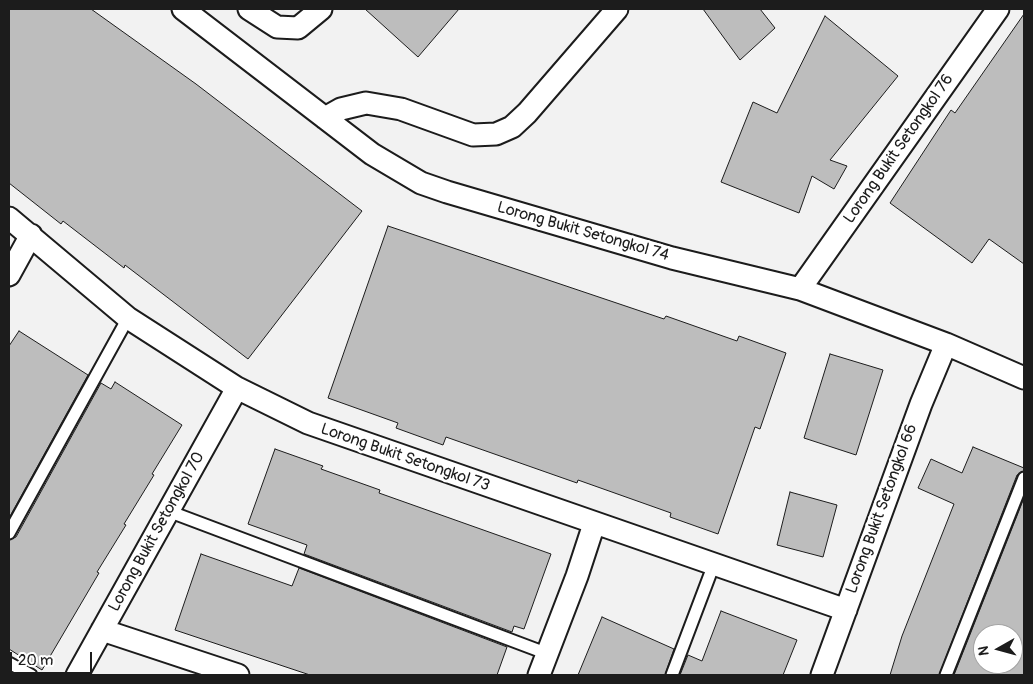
<!DOCTYPE html>
<style>
body{margin:0}
#map{position:relative;width:1033px;height:684px;overflow:hidden;background:#f2f2f2;font-family:Pangolin,sans-serif}
canvas{display:block}
.frame{position:absolute;inset:0;border:10px solid #1c1c1c;pointer-events:none}
.north{position:absolute;left:973px;top:624px;width:50px;height:50px;box-sizing:border-box;background:#fff;border:1px solid #a4a4a4;border-radius:50%;rotate:263deg;font-size:14px;font-weight:700;line-height:20px;text-align:center;color:#1c1c1c}
.north::after{content:'';display:block;margin:auto;width:18px;height:22px;background:#1c1c1c;clip-path:polygon(50% 0,100% 100%,50% 72%,0 100%)}
.scale{position:absolute;left:10px;top:652px;width:82px;height:22px;box-sizing:border-box;border:2px solid #1c1c1c;border-top:0;padding-left:6px;font-size:15px;line-height:18px;white-space:nowrap;color:#1c1c1c;-webkit-text-stroke:4px #fff;paint-order:stroke}
</style>
<div id="map">
<canvas width="1033" height="684"></canvas>
<div class="frame"></div>
<div class="north">N</div>
<div class="scale">20 m</div>
</div>
<script>
const c = document.querySelector('canvas').getContext('2d');
c.lineJoin = 'round';
function paint(path, color) { c.fillStyle = color; c.fill(path, 'evenodd'); }
const shape = rows => new Path2D(rows.map(r => 'M' + r).join(''));
function strokePath(path, color, width, dash) { c.strokeStyle = color; c.lineWidth = width; c.lineCap = dash ? 'butt' : 'round'; c.setLineDash(dash || []); c.stroke(path); }
function write(font, color, halo, rows, align = 'center') {
  c.font = font + ' Pangolin,sans-serif'; c.lineWidth = 5; c.setLineDash([]); c.textBaseline = 'middle'; c.strokeStyle = halo; c.fillStyle = color; for (const [text, x, y, turn = 0] of rows) {
    c.save(); c.translate(x, y); c.rotate((+turn || 0) * Math.PI / 180); c.textAlign = isNaN(turn) ? turn : align; if (halo) c.strokeText(text, 0, 0); c.fillText(text, 0, 0); c.restore();
  }
}
const building = shape([
 [9,9,91,9,196,84,362,211,248,359,125,265,124,268,63,221,61,224,9,183,9,9],
 [365,9,459,9,418,57,365,9],
 [703,9,760,9,775,28,740,60,703,9],
 [1024,14,1024,264,989,239,972,263,890,203,951,110,955,113,1024,14],
 [825,16,898,76,830,160,847,166,834,189,812,176,799,213,721,182,753,102,777,113,825,16],
 [388,226,664,319,666,316,737,341,739,336,786,353,760,429,755,427,718,534,670,517,671,513,578,480,577,483,446,437,443,445,396,428,398,423,328,398,388,226],
 [19,331,88,375,9,518,9,346,19,331],
 [830,354,883,370,856,455,804,438,830,354],
 [115,382,182,425,152,474,154,475,124,524,126,525,97,572,99,573,42,670,9,649,9,540,16,537,101,383,111,389,115,382],
 [973,447,1024,468,1024,471,1017,475,939,675,890,675,902,636,954,504,918,488,931,459,962,473,973,447],
 [275,449,323,466,321,469,380,490,379,493,551,554,524,629,514,626,512,632,304,554,307,545,248,524,275,449],
 [790,492,837,505,823,557,777,545,790,492],
 [1024,498,1024,675,954,675,1024,498],
 [983,634,1013,634,1013,664,983,664,983,634],
 [201,554,292,586,299,568,507,647,497,675,310,675,175,630,201,554],
 [721,611,797,640,783,675,680,675,688,655,702,661,721,611],
 [602,617,674,649,665,675,578,675,602,617]
]);
paint(building, '#bdbdbd');
strokePath(building, '#1c1c1c', 1);
const lane = shape([
 [168,511,548,654],
 [9,533,128,318],
 [9,663,31,675],
 [672,675,714,564],
 [946,675,1024,478]
]);
const street = shape([
 [183,9,372,154,421,183,447,192,672,258,800,289,946,344,1024,378],
 [249,9,277,27,298,28,321,9],
 [325,118,341,109,366,103,401,109,473,135,496,134,512,127,527,113,617,9],
 [9,218,128,318,237,388,308,423,846,610],
 [9,275,31,235],
 [800,289,998,9],
 [102,630,238,675],
 [77,675,237,388],
 [539,675,577,576,594,524],
 [822,675,921,404,946,344]
]);
strokePath(lane, '#1c1c1c', 15);
strokePath(street, '#1c1c1c', 25);
strokePath(lane, '#fff', 11);
strokePath(street, '#fff', 21);
write('16px', '#1c1c1c', '#fff', [
 ["Lorong Bukit Setongkol 76",899,149,-55],
 ["Lorong Bukit Setongkol 74",583,232,16],
 ["Lorong Bukit Setongkol 73",405,458,19],
 ["Lorong Bukit Setongkol 66",882,509,-70],
 ["Lorong Bukit Setongkol 70",157,532,-61]
]);
</script>
